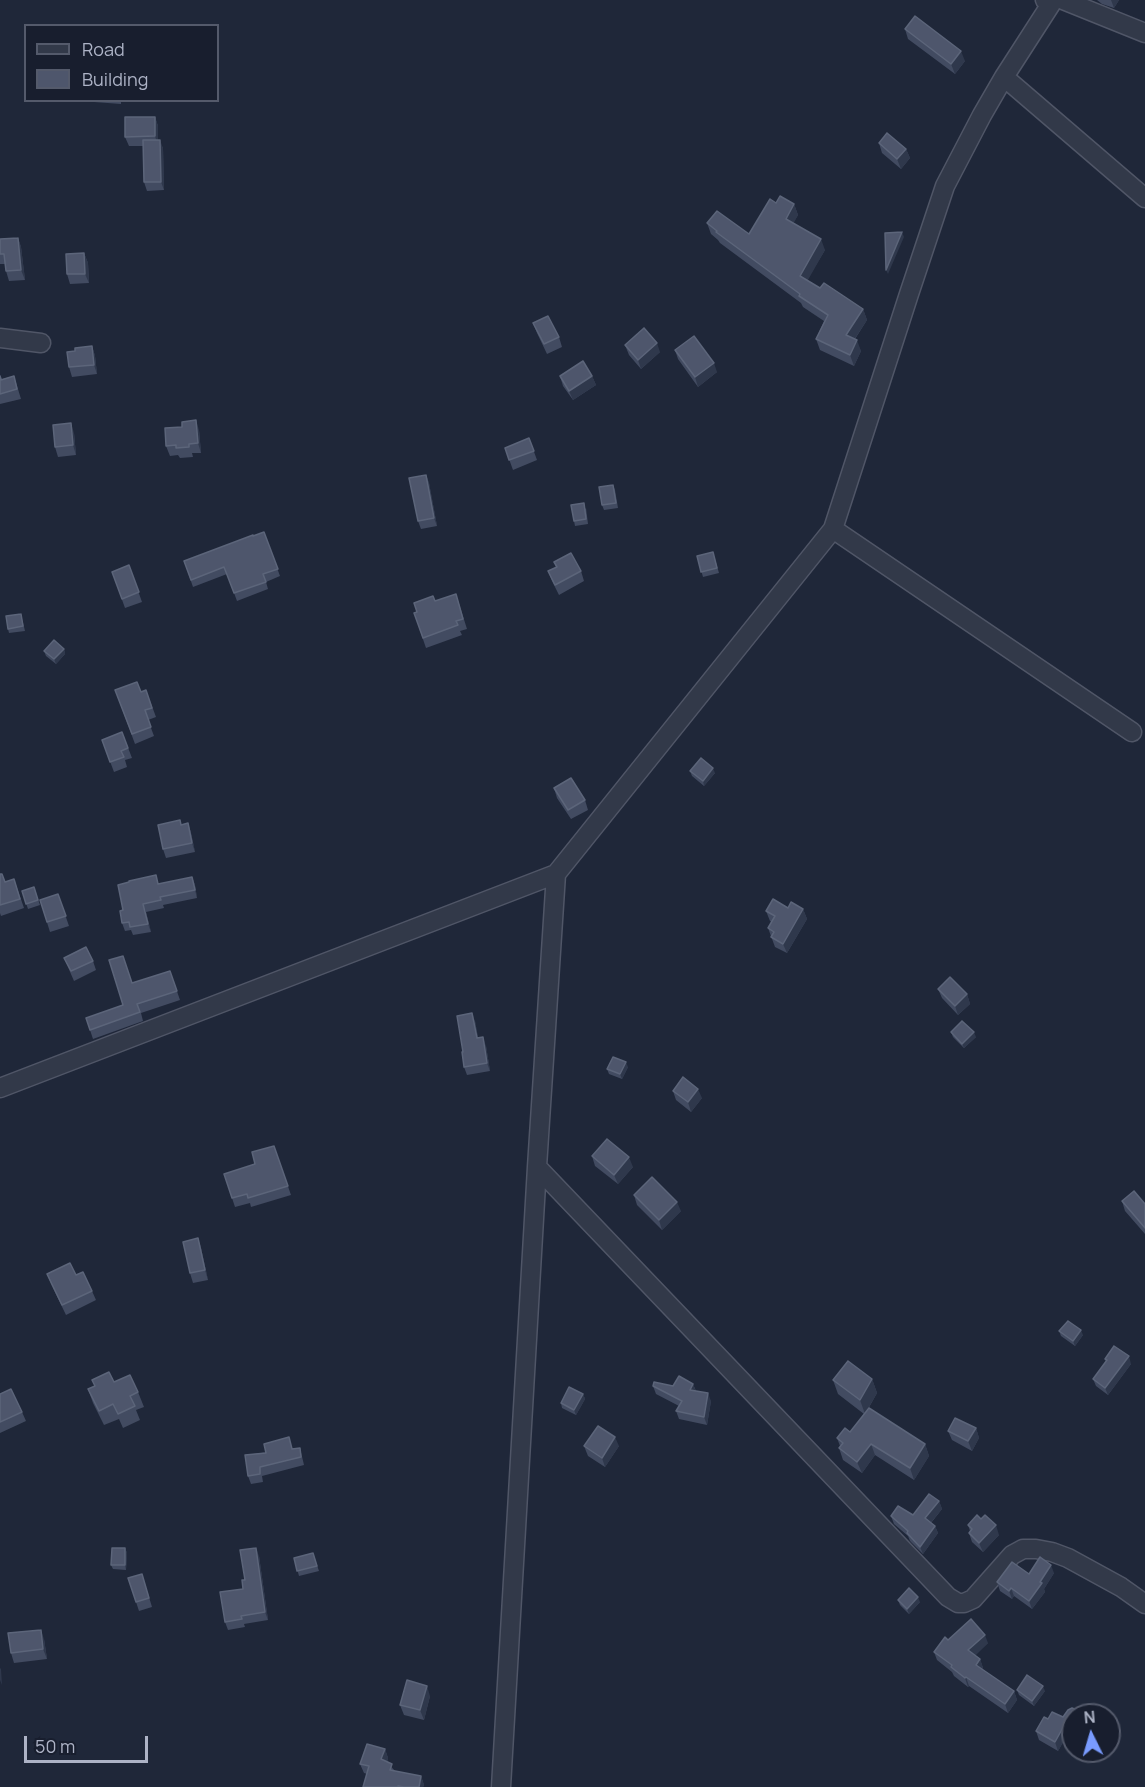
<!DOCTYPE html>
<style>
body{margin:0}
#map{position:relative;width:1145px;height:1787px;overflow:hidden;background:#1f2739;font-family:Manrope,sans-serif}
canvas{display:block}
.legend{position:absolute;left:24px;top:24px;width:195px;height:78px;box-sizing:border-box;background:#181e2e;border:2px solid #545a6b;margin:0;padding:8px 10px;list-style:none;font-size:18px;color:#adb3c6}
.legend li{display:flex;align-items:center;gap:12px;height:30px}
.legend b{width:30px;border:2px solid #545a6b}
.north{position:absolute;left:1061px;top:1703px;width:60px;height:60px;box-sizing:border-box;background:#181e2e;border:2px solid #545a6b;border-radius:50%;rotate:355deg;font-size:16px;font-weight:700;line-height:24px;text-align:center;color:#adb3c6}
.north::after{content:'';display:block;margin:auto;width:21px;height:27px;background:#799bfe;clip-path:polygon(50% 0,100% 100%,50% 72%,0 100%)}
.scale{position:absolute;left:24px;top:1736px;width:124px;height:27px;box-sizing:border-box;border:3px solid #adb3c6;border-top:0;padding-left:8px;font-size:18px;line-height:21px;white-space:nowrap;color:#adb3c6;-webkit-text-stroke:4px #181e2e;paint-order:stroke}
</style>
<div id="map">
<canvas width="1145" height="1787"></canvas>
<ul class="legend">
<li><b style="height:8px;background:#323949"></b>Road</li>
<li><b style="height:16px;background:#4e566c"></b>Building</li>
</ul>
<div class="north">N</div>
<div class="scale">50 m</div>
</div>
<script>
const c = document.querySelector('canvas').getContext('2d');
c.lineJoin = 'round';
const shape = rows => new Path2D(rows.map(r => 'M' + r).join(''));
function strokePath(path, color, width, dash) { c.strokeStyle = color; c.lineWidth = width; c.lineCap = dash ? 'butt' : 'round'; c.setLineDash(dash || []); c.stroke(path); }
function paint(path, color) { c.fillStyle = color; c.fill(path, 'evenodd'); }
const minor = shape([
 [1063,0,1145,33],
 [1004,77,1145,198],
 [0,338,41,343],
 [833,529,1132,732],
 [0,1088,556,874],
 [537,1167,948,1597,958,1603,964,1603,973,1599,1012,1555,1023,1549,1036,1549,1052,1552,1068,1558,1121,1587,1145,1604],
 [501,1787,537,1167,556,874,833,529,909,294,945,186,982,115,1004,77,1051,4,1045,0]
]);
strokePath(minor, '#505667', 21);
strokePath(minor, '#323949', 18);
paint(shape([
 [1097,0,1119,0,1114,8,1102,4],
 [905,29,965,61,955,74,908,39],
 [93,100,121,100,121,104,94,102],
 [155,117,158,126,158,140,163,148,164,190,147,191,144,182,143,146,129,146,125,137],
 [879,143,906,149,910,158,901,169,882,153],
 [776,203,794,204,798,215,793,223,825,250,807,280,820,288,863,309,867,320,855,339,861,351,854,366,820,350,816,339,824,321,803,307,801,303,720,243,718,240,711,234,707,223,749,234],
 [18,238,21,247,25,280,9,281,6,271,5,264,0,264,0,239],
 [84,253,88,263,89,283,70,284,67,274],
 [533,323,559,337,562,347,547,354,537,333],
 [625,345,660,352,641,369,629,355],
 [92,346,95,356,97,374,72,377,69,367,75,351],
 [675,350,717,372,698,387,678,359],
 [0,375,2,379,14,376,21,399,0,404],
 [560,376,592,376,596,385,573,400,563,386],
 [182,427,199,430,201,453,192,453,193,457,180,458,178,455,170,456,166,446],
 [74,433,76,455,58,457,55,447],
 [529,438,537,460,513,470,505,448],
 [426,475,429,483,437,526,421,529,418,521],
 [613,485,615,490,618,508,604,510,602,505],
 [586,508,588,524,575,526,574,521],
 [264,532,280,576,266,582,268,589,237,601,227,574,193,587,184,561],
 [713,552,719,573,703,577,697,556],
 [554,562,581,571,584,581,559,595,552,581,548,571,556,567],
 [129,565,142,602,125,608,112,572],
 [456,594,467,629,460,631,462,635,426,648,414,613,435,601],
 [21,614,25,631,9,633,8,629],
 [64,649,65,654,56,664,46,656,44,651],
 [115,690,141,692,146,690,156,717,148,720,154,736,135,744],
 [122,732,132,758,125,760,127,767,114,772,102,740],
 [690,771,715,773,704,786,692,776],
 [554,788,585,800,588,810,571,819,557,798],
 [180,820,181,825,188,823,191,833,195,852,166,858,163,849],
 [0,874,5,882,14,879,24,908,1,916,0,913],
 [192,877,195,885,197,898,163,905,164,908,146,912,151,932,133,935,131,930,125,931,122,923,123,910,159,884],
 [34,887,40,905,28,909,22,891],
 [58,894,69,926,50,932,40,900],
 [788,908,803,909,807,919,787,953,775,947,768,928,772,922,770,921,766,911],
 [64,958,93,961,96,970,74,981],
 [170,971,180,1000,141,1013,143,1021,93,1039,86,1018,123,1005,132,983],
 [938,989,967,994,970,1004,958,1015,942,998],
 [475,1021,478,1038,486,1046,490,1071,467,1075,464,1067,463,1052],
 [951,1032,976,1037,964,1048,953,1037],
 [628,1067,622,1079,609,1074,607,1069],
 [673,1091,702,1098,691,1112,676,1100],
 [274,1146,291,1195,251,1207,250,1203,235,1207,232,1198,255,1164],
 [592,1156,633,1167,618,1184,595,1166],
 [634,1195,681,1211,662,1230,637,1205],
 [1122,1201,1145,1204,1145,1234,1125,1211],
 [198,1238,201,1248,208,1280,193,1283,190,1273],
 [47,1274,76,1275,92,1291,96,1300,66,1315,51,1284],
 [1059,1331,1083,1335,1075,1346,1061,1336],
 [1105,1359,1131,1364,1108,1395,1096,1386,1093,1379,1106,1362],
 [872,1379,877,1393,867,1411,925,1444,929,1456,914,1480,875,1455,862,1473,843,1460,839,1448,840,1446,837,1438,850,1432,864,1414,838,1394,833,1380],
 [92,1380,114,1382,138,1392,144,1407,136,1410,140,1420,123,1428,119,1419,104,1425,93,1403,88,1389,95,1386],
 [693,1384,696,1391,711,1401,707,1425,679,1419,676,1411,679,1406,656,1394,653,1386,673,1386],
 [0,1394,22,1412,26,1421,0,1433],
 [583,1394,585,1399,576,1415,562,1408,561,1403],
 [976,1428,979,1438,972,1451,952,1440,948,1431],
 [584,1446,619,1446,605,1467,588,1456],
 [300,1448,304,1465,262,1476,263,1482,251,1484,248,1476,245,1455],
 [939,1501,942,1509,931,1523,935,1526,938,1533,923,1554,910,1541,908,1536,894,1524,891,1516,913,1515],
 [968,1525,999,1535,983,1552,972,1542,969,1533,970,1531],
 [125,1548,127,1553,126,1570,113,1569,111,1565],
 [313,1553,319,1571,299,1576,294,1558],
 [259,1556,268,1620,244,1624,245,1627,228,1630,225,1622,243,1589,245,1580],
 [1054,1573,1044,1589,1045,1592,1032,1609,1014,1596,1012,1599,1000,1591,997,1582,1029,1574],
 [142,1574,152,1607,139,1611,136,1602],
 [898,1600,920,1602,909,1614,900,1605],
 [44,1639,47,1659,14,1663,11,1653],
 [948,1640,988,1643,975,1655,980,1659,983,1668,982,1669,1014,1691,1017,1700,1008,1713,969,1686,968,1687,954,1676,952,1672,937,1660,934,1652],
 [1017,1690,1045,1691,1034,1706,1019,1695],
 [430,1696,424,1720,404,1715,400,1705],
 [1079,1711,1080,1715,1073,1715,1073,1730,1070,1730,1058,1751,1039,1740,1036,1731,1063,1717],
 [385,1749,388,1758,387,1762,395,1771,421,1776,424,1785,423,1787,363,1787,367,1774,364,1773,360,1764]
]), '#424b61');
paint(shape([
 [1111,0,1119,0,1114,8],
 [961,51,965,61,955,74,951,64],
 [155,117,158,126,158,146,155,136],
 [160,140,163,148,164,190,161,182],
 [906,149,910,158,901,169,897,159],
 [794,204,798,215,790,230,786,219],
 [902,232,904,237,888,274,886,270],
 [18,238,21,247,25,280,21,270],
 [821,239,825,250,804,287,800,276],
 [84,253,88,263,89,283,85,274],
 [863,309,867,320,850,346,846,335],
 [857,340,861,351,854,366,850,355],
 [657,343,660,352,641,369,638,360],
 [92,346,95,356,97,374,94,365],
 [714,363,717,372,698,387,695,377],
 [592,376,596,385,573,400,569,391],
 [196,420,199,430,201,453,198,443],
 [71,423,74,433,76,455,73,445],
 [426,475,429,483,437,526,434,518],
 [64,649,65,654,56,664,54,659],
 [713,768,715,773,704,786,703,781],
 [188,823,191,833,195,852,192,843],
 [192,877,195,885,197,898,195,890],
 [143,904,146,912,151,932,148,924],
 [803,909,807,919,787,953,783,944],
 [967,994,970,1004,958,1015,955,1006],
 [472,1013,475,1021,480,1047,477,1038],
 [974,1032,976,1037,964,1048,962,1044],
 [483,1037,486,1046,490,1071,487,1063],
 [626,1062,628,1067,622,1079,620,1074],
 [698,1089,702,1098,691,1112,688,1102],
 [629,1157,633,1167,618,1184,614,1175],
 [677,1202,681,1211,662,1230,659,1220],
 [198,1238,201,1248,208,1280,205,1270],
 [1081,1330,1083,1335,1075,1346,1073,1341],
 [1129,1356,1131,1364,1108,1395,1105,1388],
 [872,1379,877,1393,865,1414,860,1400],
 [693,1384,696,1392,690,1390],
 [708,1393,711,1401,707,1425,704,1417],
 [583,1394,585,1399,576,1415,574,1410],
 [976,1428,979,1438,972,1451,968,1441],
 [615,1437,619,1446,605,1467,602,1458],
 [871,1444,875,1455,862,1473,857,1462],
 [925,1444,929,1456,914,1480,910,1468],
 [939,1501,942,1509,928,1526,925,1518],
 [996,1525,999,1535,983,1552,979,1543],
 [935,1526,938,1533,923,1554,920,1547],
 [125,1548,127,1553,126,1570,125,1565],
 [256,1548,259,1556,268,1620,265,1612],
 [1051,1565,1054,1573,1044,1589,1045,1592,1032,1609,1029,1601,1040,1582],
 [1011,1588,1014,1596,1012,1599,1009,1591],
 [918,1597,920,1602,909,1614,907,1609],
 [41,1630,44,1639,47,1659,43,1649],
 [985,1635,988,1643,972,1659,968,1650],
 [980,1659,983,1668,979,1673,976,1665],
 [0,1668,1,1669,2,1685,0,1680],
 [966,1677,969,1686,968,1687,965,1678],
 [427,1686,430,1696,424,1720,420,1710],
 [1043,1686,1045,1691,1034,1706,1032,1701],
 [1014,1691,1017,1700,1008,1713,1005,1704],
 [1066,1722,1070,1730,1058,1751,1055,1742],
 [385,1749,388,1758,385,1768,381,1759],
 [421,1776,424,1785,423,1787,419,1787]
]), '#2f384c');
const building = shape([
 [915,16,961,51,951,64,905,29,915,16],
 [125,117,155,117,155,136,125,137,125,117],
 [887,133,906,149,897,159,879,143,887,133],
 [143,140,160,140,161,182,144,182,143,140],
 [780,196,794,204,786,219,821,239,800,276,820,288,824,283,863,309,846,335,857,340,850,355,816,339,828,315,799,296,800,294,716,232,717,231,707,223,717,211,749,234,770,199,776,203,780,196],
 [902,232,886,270,885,233,902,232],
 [18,238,21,270,6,271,4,254,0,254,0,239,18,238],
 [84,253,85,274,67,274,66,254,84,253],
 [548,316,559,337,544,344,533,323,548,316],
 [644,328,657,343,638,360,625,345,644,328],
 [694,336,714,363,695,377,675,350,694,336],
 [92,346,94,365,69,367,67,352,75,351,75,348,92,346],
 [583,361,592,376,569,391,560,376,583,361],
 [0,376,1,380,14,376,17,389,0,394,0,376],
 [196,420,198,443,189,444,189,447,176,448,176,445,166,446,165,428,182,427,182,422,196,420],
 [71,423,73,445,55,447,53,425,71,423],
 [529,438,534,451,509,460,505,448,529,438],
 [426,475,434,518,418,521,409,478,426,475],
 [613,485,616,503,602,505,599,487,613,485],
 [584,503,586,519,574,521,571,505,584,503],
 [264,532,278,569,263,574,266,582,234,593,224,567,191,580,184,561,253,535,253,536,264,532],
 [713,552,717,568,701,572,697,556,713,552],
 [571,553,581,571,555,585,548,571,557,567,554,562,571,553],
 [129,565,139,592,122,599,112,572,129,565],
 [456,594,463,619,456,621,458,625,423,638,414,613,417,612,414,603,433,596,435,601,456,594],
 [21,614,23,626,8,629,6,616,21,614],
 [54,640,64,649,54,659,44,651,54,640],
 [137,682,141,692,146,690,152,708,145,710,151,727,132,734,115,690,137,682],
 [122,732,128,748,121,751,124,757,110,762,102,740,122,732],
 [701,758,713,768,703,781,690,771,701,758],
 [571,778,585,800,568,810,554,788,571,778],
 [180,820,181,825,188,823,192,843,163,849,158,825,180,820],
 [0,874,2,874,5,882,14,879,20,899,0,905,0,874],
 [156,875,158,884,192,877,195,890,160,897,161,900,143,904,148,924,130,927,129,922,122,923,120,911,123,910,118,885,129,882,129,881,156,875],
 [34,887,38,900,26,904,22,891,34,887],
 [58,894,66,916,47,922,40,900,58,894],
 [773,899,788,908,791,902,803,909,783,944,771,937,774,932,768,928,775,916,766,911,773,899],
 [86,947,93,961,71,971,64,958,86,947],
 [123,956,132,983,170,971,177,991,137,1004,140,1012,90,1030,86,1018,123,1005,109,960,123,956],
 [950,977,967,994,955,1006,938,989,950,977],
 [472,1013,477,1038,483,1037,487,1063,464,1067,462,1052,463,1052,457,1016,472,1013],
 [962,1021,974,1032,962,1044,951,1032,962,1021],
 [613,1057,626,1062,620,1074,607,1069,613,1057],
 [683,1077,698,1089,688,1102,673,1091,683,1077],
 [607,1139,629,1157,614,1175,592,1156,607,1139],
 [274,1146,288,1186,248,1198,247,1194,232,1198,224,1174,255,1164,252,1152,274,1146],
 [652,1177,677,1202,659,1220,634,1195,652,1177],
 [1134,1191,1145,1204,1145,1228,1122,1201,1134,1191],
 [198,1238,205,1270,190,1273,183,1242,198,1238],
 [70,1263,76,1275,83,1272,92,1291,62,1305,47,1274,70,1263],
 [1068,1321,1081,1330,1073,1341,1059,1331,1068,1321],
 [1114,1346,1129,1356,1105,1388,1093,1379,1107,1360,1105,1359,1114,1346],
 [848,1361,872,1379,860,1400,833,1380,848,1361],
 [109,1372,114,1382,130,1375,138,1392,130,1396,135,1406,118,1414,113,1404,99,1411,88,1389,95,1386,92,1380,109,1372],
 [679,1376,693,1384,690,1390,708,1393,704,1417,676,1411,682,1401,653,1386,654,1382,673,1386,679,1376],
 [569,1387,583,1394,574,1410,561,1403,569,1387],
 [11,1389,22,1412,0,1422,0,1394,11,1389],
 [869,1408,925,1444,910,1468,871,1444,857,1462,839,1448,843,1443,837,1438,845,1428,850,1432,869,1408],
 [955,1418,976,1428,968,1441,948,1431,955,1418],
 [598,1426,615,1437,602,1458,584,1446,598,1426],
 [289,1437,292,1449,300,1448,301,1457,260,1467,260,1474,248,1476,245,1455,266,1453,264,1444,289,1437],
 [929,1494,939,1501,925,1518,935,1526,920,1547,907,1533,908,1531,891,1516,898,1506,913,1515,929,1494],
 [977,1515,981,1519,985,1515,996,1525,979,1543,969,1533,972,1529,968,1525,977,1515],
 [112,1548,125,1548,125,1565,111,1565,112,1548],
 [256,1548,265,1612,241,1616,242,1619,225,1622,220,1592,243,1589,242,1580,245,1580,240,1550,256,1548],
 [313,1553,317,1566,297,1571,294,1558,313,1553],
 [1040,1557,1051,1565,1040,1582,1042,1583,1029,1601,1011,1588,1009,1591,997,1582,1012,1562,1029,1574,1040,1557],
 [142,1574,149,1598,136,1602,128,1578,142,1574],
 [909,1588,918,1597,907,1609,898,1600,909,1588],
 [971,1619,985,1635,968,1650,980,1659,976,1665,1014,1691,1005,1704,966,1677,965,1678,951,1667,952,1665,934,1652,945,1637,948,1640,971,1619],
 [41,1630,43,1649,11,1653,8,1633,41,1630],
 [1027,1675,1043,1686,1032,1701,1017,1690,1027,1675],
 [407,1680,427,1686,420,1710,400,1705,407,1680],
 [1072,1708,1079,1711,1080,1715,1073,1715,1073,1721,1066,1722,1055,1742,1036,1731,1044,1717,1048,1719,1052,1712,1063,1717,1068,1710,1072,1708],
 [367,1744,385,1749,381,1759,392,1764,390,1770,421,1776,419,1787,404,1787,398,1786,398,1787,363,1787,369,1766,360,1764,367,1744]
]);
paint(building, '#4e566c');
strokePath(building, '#5c657a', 1.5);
</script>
